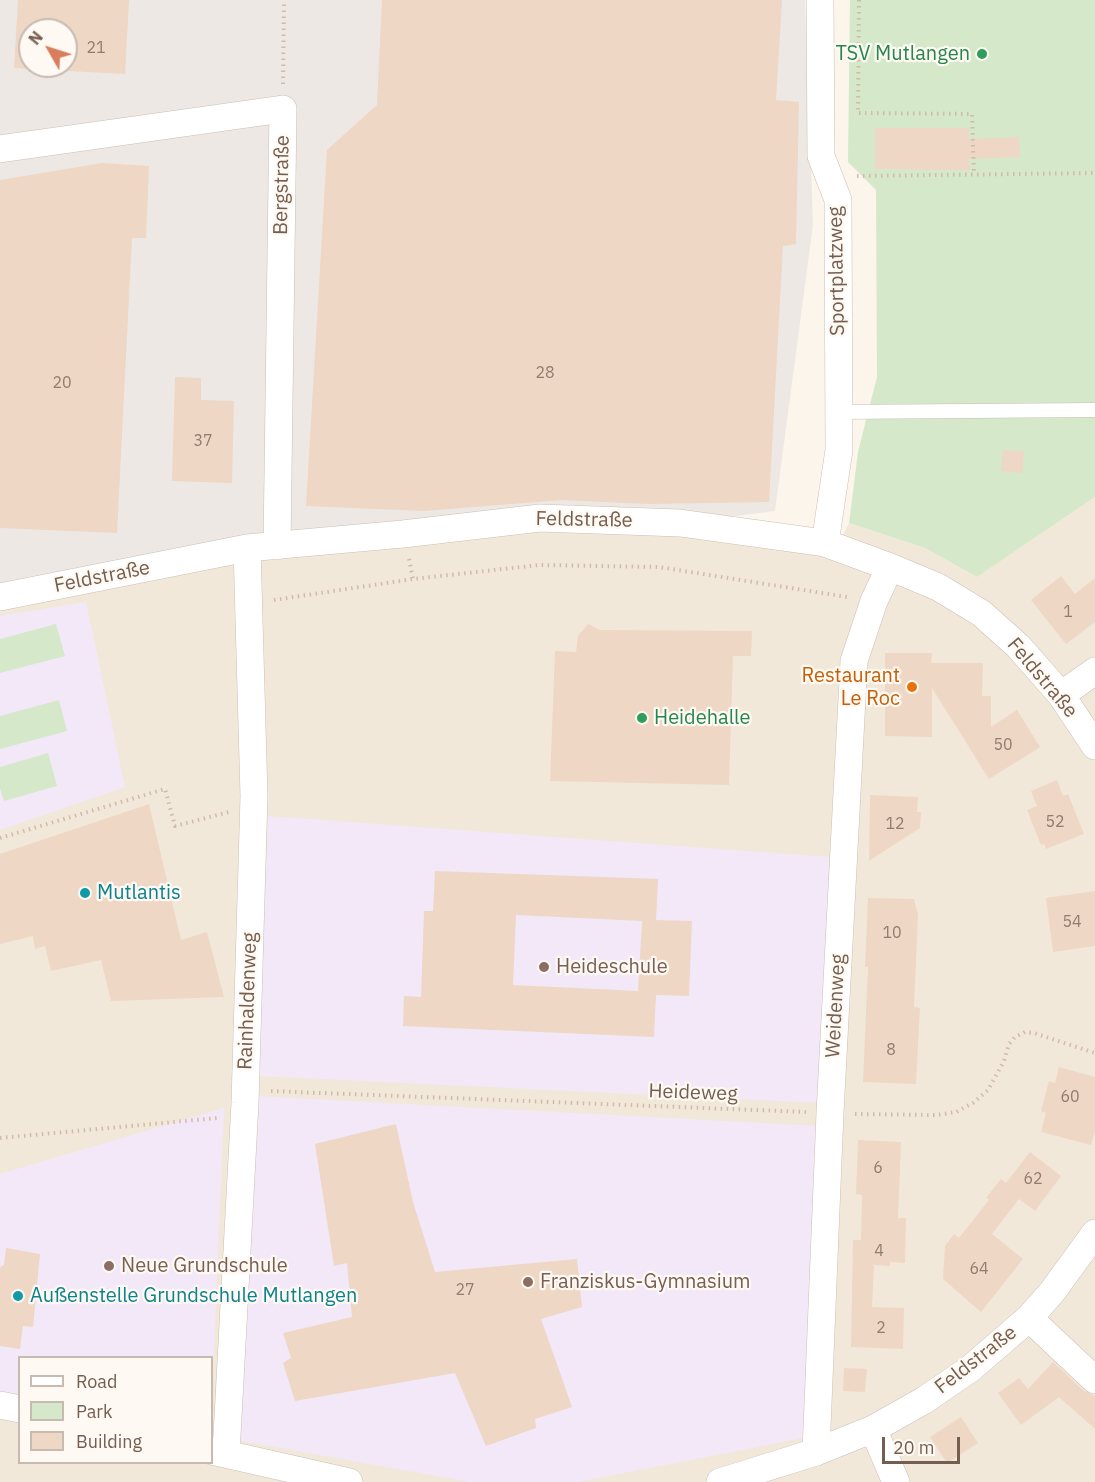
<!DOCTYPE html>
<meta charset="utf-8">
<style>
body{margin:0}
#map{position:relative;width:1095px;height:1482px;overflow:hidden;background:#fbf5eb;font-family:"IBM Plex Sans",sans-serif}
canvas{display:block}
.legend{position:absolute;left:18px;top:1356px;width:195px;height:108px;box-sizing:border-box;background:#fef9f2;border:2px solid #c7bbb1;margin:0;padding:8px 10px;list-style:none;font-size:18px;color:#745e50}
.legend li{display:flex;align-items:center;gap:12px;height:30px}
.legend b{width:30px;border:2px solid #c7bbb1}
.north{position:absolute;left:18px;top:18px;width:60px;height:60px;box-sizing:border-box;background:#fef9f2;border:2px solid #c7bbb1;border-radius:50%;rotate:309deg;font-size:16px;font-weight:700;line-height:24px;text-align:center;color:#745e50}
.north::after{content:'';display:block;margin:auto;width:21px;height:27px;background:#d97d5d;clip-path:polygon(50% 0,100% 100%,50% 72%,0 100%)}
.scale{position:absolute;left:882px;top:1437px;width:78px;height:27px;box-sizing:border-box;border:3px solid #745e50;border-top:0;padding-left:8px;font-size:18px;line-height:21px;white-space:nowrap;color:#745e50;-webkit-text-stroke:4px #fef9f2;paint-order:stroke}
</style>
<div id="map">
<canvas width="1095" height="1482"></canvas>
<ul class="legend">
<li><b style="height:8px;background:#fff"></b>Road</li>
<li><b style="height:16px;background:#d5e8ca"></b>Park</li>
<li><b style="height:16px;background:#eed7c5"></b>Building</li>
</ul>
<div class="north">N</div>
<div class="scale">20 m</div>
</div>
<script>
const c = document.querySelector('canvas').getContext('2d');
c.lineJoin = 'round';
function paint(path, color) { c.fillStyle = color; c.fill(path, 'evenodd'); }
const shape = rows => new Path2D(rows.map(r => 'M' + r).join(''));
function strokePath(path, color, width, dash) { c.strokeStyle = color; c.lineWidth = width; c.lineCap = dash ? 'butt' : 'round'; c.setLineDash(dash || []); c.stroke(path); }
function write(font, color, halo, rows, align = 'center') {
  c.font = font + ' "IBM Plex Sans",sans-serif'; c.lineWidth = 4.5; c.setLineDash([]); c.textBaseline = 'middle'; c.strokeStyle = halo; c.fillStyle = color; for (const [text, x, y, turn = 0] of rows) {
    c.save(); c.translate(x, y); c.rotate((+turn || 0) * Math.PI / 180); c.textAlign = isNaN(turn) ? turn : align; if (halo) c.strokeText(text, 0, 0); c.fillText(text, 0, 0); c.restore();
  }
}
paint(shape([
 [1095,497,1095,1482,0,1482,0,597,540,518,842,537,849,523,925,548,977,577],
 [20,1358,212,1358,212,1462,20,1462]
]), '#f2e8da');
paint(shape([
 [0,0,805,0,813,225,775,511,680,523,540,518,0,597],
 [30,30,66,30,66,66,30,66]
]), '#ede8e3');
paint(shape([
 [86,602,125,787,0,830,0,616],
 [268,816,829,857,821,1103,259,1076],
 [256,1096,819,1126,803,1438,578,1482,470,1482,236,1440],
 [224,1108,212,1396,212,1358,20,1358,19,1401,0,1398,0,1174]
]), '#f2e8f8');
paint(shape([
 [850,0,1095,0,1095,497,977,577,925,548,849,523,858,452,877,377,876,190,848,162],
 [56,624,65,656,0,673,0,639],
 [59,700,67,731,0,749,0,716],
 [48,753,57,786,4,801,0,788,0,767]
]), '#d5e8ca');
paint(shape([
 [18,0,129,0,125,74,14,68],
 [30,30,66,30,66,66,30,66],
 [382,0,782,0,776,100,799,102,796,244,783,246,769,502,648,504,562,500,424,511,306,506,327,150,377,105],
 [875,128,969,128,969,139,1019,137,1020,157,969,159,970,170,875,169],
 [102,163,149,166,146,238,132,238,117,533,0,528,0,180],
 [175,377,201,378,201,400,234,401,232,483,172,481],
 [1003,450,1024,451,1022,473,1001,471],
 [1061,576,1075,594,1095,578,1095,622,1066,644,1031,600],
 [588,624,600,630,752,631,751,656,733,656,729,785,550,781,555,651,576,652,578,636],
 [885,653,932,653,931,663,983,663,982,696,991,696,991,727,1017,710,1040,747,989,779,932,688,932,737,885,736],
 [1057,780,1063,796,1068,794,1084,834,1046,849,1044,844,1041,845,1027,810,1037,806,1031,791],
 [870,795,918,797,917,812,921,812,920,828,869,861],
 [149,804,181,940,207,932,224,997,111,1001,101,960,51,971,45,946,35,949,33,936,0,944,0,854],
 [435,871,658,879,656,920,692,921,689,996,656,995,654,1037,403,1026,404,996,421,997,424,911,433,911],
 [516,915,642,921,638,991,513,985],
 [1095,891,1095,946,1053,952,1046,898],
 [868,898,914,899,918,914,914,1007,920,1008,916,1084,863,1082,868,967,865,967],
 [1059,1067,1095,1077,1095,1131,1091,1145,1041,1132,1046,1113,1041,1111,1049,1081,1055,1083],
 [396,1124,413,1202,435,1272,577,1259,582,1307,541,1319,572,1407,535,1419,536,1428,486,1446,455,1373,295,1401,283,1363,291,1358,283,1333,352,1317,347,1263,334,1266,315,1144],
 [858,1140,901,1142,898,1218,906,1218,905,1263,890,1262,890,1266,874,1265,872,1307,904,1308,903,1349,851,1347,853,1240,861,1240,862,1195,856,1194],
 [1030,1152,1061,1176,1035,1211,1019,1199,992,1234,1023,1259,981,1312,943,1279,945,1246,954,1234,959,1238,989,1200,986,1198,1001,1179,1006,1183],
 [6,1248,40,1254,33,1327,23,1326,20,1349,0,1346,0,1267,4,1265],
 [1053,1362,1084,1391,1095,1396,1095,1429,1059,1397,1021,1425,998,1393,1019,1378,1028,1389],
 [844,1368,867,1369,865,1392,843,1391],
 [961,1417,978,1443,947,1463,930,1437]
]), '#eed7c5');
const service = shape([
 [839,412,1095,410]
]);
const minor = shape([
 [820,0,821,156,838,200,839,450,825,543],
 [0,149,283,109,277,546],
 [0,597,247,548,403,534,540,518,680,523,825,543,890,567,938,587,981,613,1018,646,1061,695,1095,746],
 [1061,695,1095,671],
 [1029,1318,1095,1380],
 [0,1405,20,1409],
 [873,1429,896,1482],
 [212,1451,349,1482],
 [816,1452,830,1113,854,661,874,601,890,567],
 [226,1454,245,1103,254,796,247,548],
 [720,1482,816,1452,873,1429,923,1401,970,1369,1029,1318,1052,1292,1095,1233]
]);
strokePath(service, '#cdbeb2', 15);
strokePath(minor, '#cdbeb2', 28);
strokePath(shape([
 [859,0,858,113,972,114,974,175],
 [283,84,284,0],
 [857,176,1095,173],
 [409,559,413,579],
 [274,600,413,579,539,565,659,567,847,597],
 [0,838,165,789,175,826,229,812],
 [271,1091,806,1112],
 [855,1114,937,1115,956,1112,973,1103,988,1090,1004,1061,1009,1044,1015,1037,1025,1032,1034,1033,1095,1053],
 [0,1138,217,1118]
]), '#d3baa8', 4, [1.5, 4.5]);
strokePath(service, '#fff', 14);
strokePath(minor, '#fff', 27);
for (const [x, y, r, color] of [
 [982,54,6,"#2e9e5b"],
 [912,687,6,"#e8710a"],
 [642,718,6,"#2e9e5b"],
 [85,893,6,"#0f9aa8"],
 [544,967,6,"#8d6e63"],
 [109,1266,6,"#8d6e63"],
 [528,1282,6,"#8d6e63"],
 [18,1296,6,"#0f9aa8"]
]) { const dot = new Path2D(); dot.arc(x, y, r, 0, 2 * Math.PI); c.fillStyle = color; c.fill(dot); strokePath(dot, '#fef9f2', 2); }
write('16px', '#927c6d', null, [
 ["21",96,48],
 ["28",545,373],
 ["20",62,383],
 ["37",203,441],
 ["1",1068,612],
 ["50",1003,745],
 ["52",1055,822],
 ["12",895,824],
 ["54",1072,922],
 ["10",892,933],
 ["8",891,1050],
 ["60",1070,1097],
 ["6",878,1168],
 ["62",1033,1179],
 ["4",879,1251],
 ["64",979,1269],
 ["27",465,1290],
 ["2",881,1328]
]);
write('20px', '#27864d', '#fef9f2', [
 ["TSV Mutlangen",970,54],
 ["Heidehalle",654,718,"left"]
], 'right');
write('20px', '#745e50', '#fef9f2', [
 ["Bergstraße",282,185,-89],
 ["Sportplatzweg",837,271,-91],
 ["Feldstraße",584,520,1],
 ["Feldstraße",102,577,-11],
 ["Feldstraße",1042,678,50],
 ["Rainhaldenweg",248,1001,-88],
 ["Weidenweg",836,1006,-87],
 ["Heideweg",693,1093,2],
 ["Feldstraße",976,1360,-38]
]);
write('20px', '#c56008', '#fef9f2', [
 ["Restaurant",900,676],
 ["Le Roc",900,699]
], 'right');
write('20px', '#0d838f', '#fef9f2', [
 ["Mutlantis",97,893],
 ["Außenstelle Grundschule Mutlangen",30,1296]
], 'left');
write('20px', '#785e54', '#fef9f2', [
 ["Heideschule",556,967],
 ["Neue Grundschule",121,1266],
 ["Franziskus-Gymnasium",540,1282]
], 'left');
</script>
